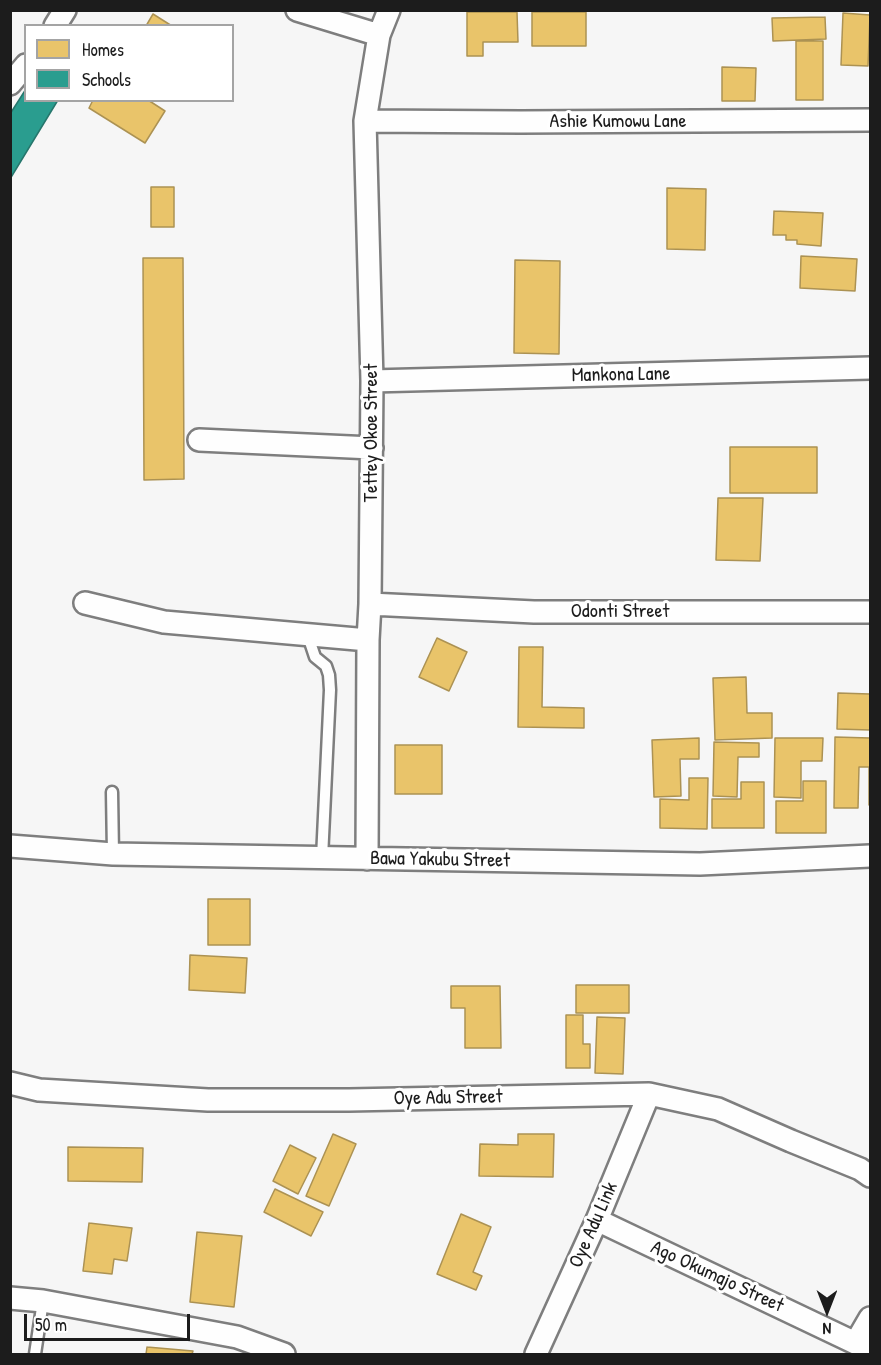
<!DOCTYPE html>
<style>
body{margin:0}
#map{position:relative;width:881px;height:1365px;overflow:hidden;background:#f6f6f6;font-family:"Patrick Hand",sans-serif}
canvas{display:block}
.frame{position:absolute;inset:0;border:12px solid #1c1c1c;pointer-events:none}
.legend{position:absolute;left:24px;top:24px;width:210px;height:78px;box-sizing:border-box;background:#fff;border:2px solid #a4a4a4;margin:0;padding:8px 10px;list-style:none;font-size:18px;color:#1c1c1c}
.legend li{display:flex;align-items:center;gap:12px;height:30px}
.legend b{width:30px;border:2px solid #a4a4a4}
.north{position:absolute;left:797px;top:1281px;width:60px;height:60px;-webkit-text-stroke:4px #fff;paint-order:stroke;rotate:180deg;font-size:16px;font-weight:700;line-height:24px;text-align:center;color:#1c1c1c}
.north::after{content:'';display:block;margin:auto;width:21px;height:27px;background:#1c1c1c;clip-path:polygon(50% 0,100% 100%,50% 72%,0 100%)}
.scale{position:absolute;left:24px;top:1314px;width:166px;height:27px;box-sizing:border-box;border:3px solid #1c1c1c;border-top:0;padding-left:8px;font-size:18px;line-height:21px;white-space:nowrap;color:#1c1c1c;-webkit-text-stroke:4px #fff;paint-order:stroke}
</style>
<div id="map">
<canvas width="881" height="1365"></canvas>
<div class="frame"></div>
<ul class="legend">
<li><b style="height:16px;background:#e9c46a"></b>Homes</li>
<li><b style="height:16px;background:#2a9d8f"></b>Schools</li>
</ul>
<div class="north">N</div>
<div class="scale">50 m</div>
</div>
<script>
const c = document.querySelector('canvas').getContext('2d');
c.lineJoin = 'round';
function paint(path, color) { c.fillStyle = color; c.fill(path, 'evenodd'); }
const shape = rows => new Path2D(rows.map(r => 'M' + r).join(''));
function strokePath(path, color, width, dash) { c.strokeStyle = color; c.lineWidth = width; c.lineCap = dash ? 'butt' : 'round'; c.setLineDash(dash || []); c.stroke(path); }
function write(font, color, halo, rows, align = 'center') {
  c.font = font + ' "Patrick Hand",sans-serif'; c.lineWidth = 6; c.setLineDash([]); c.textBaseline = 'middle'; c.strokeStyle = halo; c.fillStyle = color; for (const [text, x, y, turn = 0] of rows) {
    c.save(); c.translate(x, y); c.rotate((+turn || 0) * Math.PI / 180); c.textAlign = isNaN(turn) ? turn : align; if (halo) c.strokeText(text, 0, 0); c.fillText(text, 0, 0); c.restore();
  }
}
const homes = shape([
 [467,12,517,12,518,42,483,42,483,56,467,56,467,12],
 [532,12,586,12,586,46,532,46,532,12],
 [843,13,870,15,868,66,841,65,843,13],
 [153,14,172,26,146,26,153,14],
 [825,17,826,39,773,41,772,18,825,17],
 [796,41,823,41,823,100,796,100,796,41],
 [722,67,756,68,755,101,722,101,722,67],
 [93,100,148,100,165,111,145,143,89,108,93,100],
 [151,187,174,187,174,227,151,227,151,187],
 [667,188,706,189,705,250,667,249,667,188],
 [774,211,823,213,821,246,797,244,797,240,786,240,786,235,773,235,774,211],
 [801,256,857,259,855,291,800,288,801,256],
 [143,258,183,258,184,479,144,480,143,258],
 [515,260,560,261,559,354,514,353,515,260],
 [730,447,817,447,817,493,730,493,730,447],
 [718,498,763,498,760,561,716,560,718,498],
 [437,638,467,652,449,691,419,677,437,638],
 [519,647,543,647,542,707,584,708,584,728,518,727,519,647],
 [746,677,747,713,772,713,772,738,715,740,713,678,746,677],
 [838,693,870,694,870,730,837,729,838,693],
 [835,737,870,738,870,805,869,805,869,767,859,767,858,808,834,808,835,737],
 [699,738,699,759,680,759,681,796,654,797,652,740,699,738],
 [775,738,823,738,822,761,801,761,801,798,774,797,775,738],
 [714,742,759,743,759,757,738,757,737,797,713,796,714,742],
 [395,745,442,745,442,794,395,794,395,745],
 [689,778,708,778,707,829,660,828,660,799,689,800,689,778],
 [803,781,826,781,826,833,776,833,776,801,803,801,803,781],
 [741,782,764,782,764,828,712,828,712,799,741,799,741,782],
 [208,899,250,899,250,945,208,945,208,899],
 [190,955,247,958,245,993,189,990,190,955],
 [576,985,629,985,629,1013,576,1013,576,985],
 [451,986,500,986,501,1048,465,1048,465,1008,451,1008,451,986],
 [566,1015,583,1015,583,1044,590,1044,590,1068,566,1068,566,1015],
 [597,1017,625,1018,623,1074,595,1073,597,1017],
 [333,1134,356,1144,329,1206,306,1196,333,1134],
 [518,1134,554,1134,553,1177,479,1176,480,1144,518,1145,518,1134],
 [290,1145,316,1158,298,1194,273,1181,290,1145],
 [68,1147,143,1148,142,1182,68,1181,68,1147],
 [275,1189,323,1212,311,1236,264,1212,275,1189],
 [461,1214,491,1227,473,1272,482,1276,476,1290,437,1274,461,1214],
 [89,1223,132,1228,127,1261,114,1259,112,1274,83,1271,89,1223],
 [197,1232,242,1236,234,1307,190,1302,197,1232],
 [147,1347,193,1351,192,1354,146,1354,147,1347]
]);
paint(homes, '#e9c46a');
strokePath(homes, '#ac9253', 1.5);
const schools = shape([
 [26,89,26,100,58,100,10,179,10,114,26,89]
]);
paint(schools, '#2a9d8f');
strokePath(schools, '#26766c', 1.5);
const service = shape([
 [308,636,315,657,326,666,329,675,330,690,322,858],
 [112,792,113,854],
 [35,1354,43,1301]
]);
const minor = shape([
 [297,10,379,35],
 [55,26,65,10],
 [10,84,26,65],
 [365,121,521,122,870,120],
 [372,381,870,368],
 [199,440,372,448],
 [85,603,164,622,368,640],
 [370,604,534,612,870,612],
 [10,846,113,854,700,864,870,856],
 [367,859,368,640,370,604,372,381,365,121,379,35,389,10],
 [10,1083,39,1090,208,1100,349,1100,649,1094,718,1109,791,1141,860,1169,870,1176],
 [597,1220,870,1350],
 [10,1298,43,1301,237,1337,284,1354],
 [856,1342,870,1318],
 [536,1354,597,1220,649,1094]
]);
strokePath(service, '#7e7e7e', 15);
strokePath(minor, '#7e7e7e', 26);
strokePath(service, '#fefefe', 10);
strokePath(minor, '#fefefe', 21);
write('20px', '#1c1c1c', '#fff', [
 ["Ashie Kumowu Lane",618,122],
 ["Mankona Lane",621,375,-1],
 ["Tettey Okoe Street",372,433,-90],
 ["Odonti Street",620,612],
 ["Bawa Yakubu Street",440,860,1],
 ["Oye Adu Street",448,1098,-1],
 ["Oye Adu Link",594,1225,-66],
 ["Ago Okumajo Street",717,1277,25]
]);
</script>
